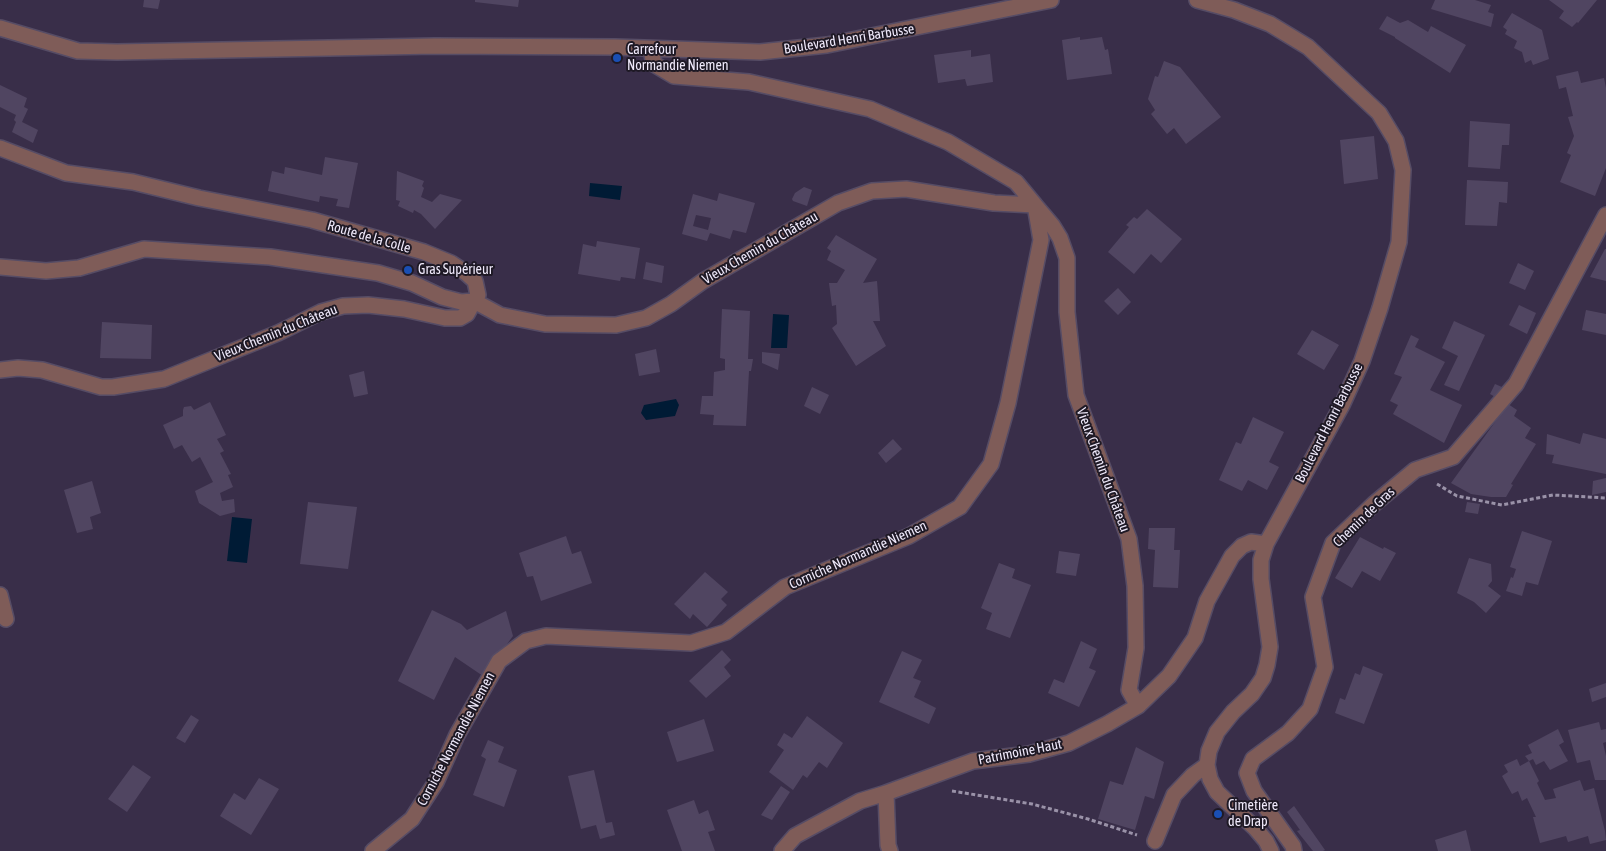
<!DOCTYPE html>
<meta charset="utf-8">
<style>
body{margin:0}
canvas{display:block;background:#392e49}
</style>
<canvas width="1606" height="851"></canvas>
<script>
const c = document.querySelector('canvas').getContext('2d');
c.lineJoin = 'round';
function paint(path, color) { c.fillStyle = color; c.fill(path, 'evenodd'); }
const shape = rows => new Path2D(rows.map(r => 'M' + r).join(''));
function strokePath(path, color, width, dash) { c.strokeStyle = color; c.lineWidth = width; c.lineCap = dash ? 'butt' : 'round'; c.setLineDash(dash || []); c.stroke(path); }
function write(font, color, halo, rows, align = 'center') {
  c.font = font + ' "Asap Condensed",sans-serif'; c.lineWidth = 4; c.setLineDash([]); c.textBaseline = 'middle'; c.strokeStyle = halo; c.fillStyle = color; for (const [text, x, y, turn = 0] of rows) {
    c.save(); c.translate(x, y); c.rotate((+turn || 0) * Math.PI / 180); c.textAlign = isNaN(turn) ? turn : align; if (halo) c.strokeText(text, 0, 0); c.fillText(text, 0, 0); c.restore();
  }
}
paint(shape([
 [590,183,622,186,620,200,589,196],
 [773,314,789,315,787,348,771,348],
 [676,399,679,405,675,416,646,420,641,413,644,405],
 [232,517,252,519,247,563,227,561]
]), '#001b35');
paint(shape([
 [144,0,160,0,158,9,143,7],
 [475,0,519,0,518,7,475,2],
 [1435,0,1475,0,1491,5,1488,12,1494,14,1491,27,1431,9],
 [1549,0,1597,0,1578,23,1577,22,1572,27,1559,18,1564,11],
 [1512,13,1542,30,1549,59,1533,65,1531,60,1525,63,1522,52,1514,48,1517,41,1505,34,1507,30,1503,27],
 [1387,16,1400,23,1408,20,1428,32,1431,26,1466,45,1450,73,1395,38,1395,37,1379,29],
 [1080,37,1080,40,1102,37,1105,50,1108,49,1112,74,1067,80,1062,40],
 [971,50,971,57,990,54,993,82,967,86,965,79,938,83,934,55],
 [1164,61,1180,67,1221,117,1186,144,1174,128,1167,134,1151,114,1155,110,1148,99,1155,76,1158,77],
 [1578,71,1581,83,1604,78,1606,88,1606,168,1595,196,1560,182,1571,155,1567,153,1574,136,1568,117,1573,116,1566,87,1559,89,1556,76],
 [0,85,27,98,24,107,28,109,22,122,38,130,33,143,12,132,16,122,14,120,16,115,0,107],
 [1470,121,1510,124,1509,145,1502,145,1500,169,1468,167],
 [1374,136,1378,179,1344,184,1340,140],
 [325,157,358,163,349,208,336,206,338,199,320,196,319,202,268,191,272,171,284,174,285,167,322,175],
 [397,171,424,181,422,186,424,188,421,197,432,202,440,194,462,200,435,229,421,214,414,210,413,213,398,206,400,201,396,200],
 [1467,180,1508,182,1507,203,1499,202,1497,226,1465,225],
 [804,187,812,190,807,206,793,201,792,199,795,193],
 [719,193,755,203,746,233,733,230,730,239,710,233,707,241,682,234,693,194,717,201],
 [696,215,711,218,708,230,693,226],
 [1147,209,1182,239,1161,263,1151,254,1134,274,1108,252,1129,227,1126,225,1134,217,1137,219],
 [836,235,877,259,863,283,877,281,880,321,873,321,886,346,856,366,832,328,837,324,836,305,832,306,829,283,837,283,845,270,827,260,831,251,827,248],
 [597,241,640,248,635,279,621,277,620,281,578,274,583,244,596,247],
 [1605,249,1606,249,1606,281,1590,277],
 [646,262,664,266,662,283,643,279],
 [1518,263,1534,271,1525,290,1509,283],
 [1118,288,1131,302,1118,315,1104,301],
 [1519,305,1536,313,1527,334,1509,325],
 [722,309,750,311,748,359,753,359,751,371,749,371,746,426,713,425,714,415,700,414,702,396,713,396,714,372,725,370,725,359,720,358],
 [1586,310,1606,314,1606,335,1582,330],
 [1454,321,1485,335,1459,391,1444,385,1458,356,1442,348],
 [102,322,152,325,151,359,100,358],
 [1312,330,1339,345,1324,370,1297,354],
 [1411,335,1419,339,1415,347,1445,362,1430,390,1462,405,1444,443,1393,414,1398,405,1390,401,1402,377,1394,374],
 [656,349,660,372,639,376,635,354],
 [762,352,780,354,778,370,762,363],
 [364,371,368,394,354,397,349,375],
 [1495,384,1502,387,1497,398,1490,394],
 [812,387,829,395,820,414,804,406],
 [210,402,226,435,217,439,224,451,220,453,231,474,228,475,233,487,220,493,222,501,234,499,235,512,220,516,199,503,195,491,213,482,200,457,192,462,182,445,174,449,163,425,183,416,183,410,184,407,191,406,194,410],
 [1508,404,1517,410,1514,416,1531,428,1525,438,1536,444,1511,484,1513,485,1506,497,1491,497,1471,494,1451,483],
 [1253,417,1284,432,1269,462,1279,467,1267,490,1248,480,1242,491,1219,480,1236,442,1241,444],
 [1583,433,1606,439,1606,474,1552,463,1554,455,1546,454,1547,434,1580,444],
 [893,439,902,449,886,463,878,453],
 [1606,478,1606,492,1592,495,1593,481],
 [92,481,101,513,90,517,93,529,77,533,64,490],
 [308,502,357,507,348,569,300,564],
 [1467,502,1480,504,1478,514,1465,512],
 [1149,528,1175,528,1174,550,1180,550,1178,588,1153,587,1155,550,1148,549],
 [1522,531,1552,541,1538,585,1526,582,1522,596,1506,591,1511,577,1513,578,1516,569,1510,567],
 [566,536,572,554,581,551,592,583,541,601,533,576,527,577,519,553],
 [1360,537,1383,549,1384,547,1396,553,1380,581,1362,571,1352,588,1335,578],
 [1059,551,1080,554,1076,576,1056,573],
 [1469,558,1491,564,1492,581,1488,586,1501,596,1486,613,1474,602,1457,593],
 [999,563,1015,569,1012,578,1031,585,1010,638,986,629,992,613,981,608],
 [705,572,728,592,721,599,727,605,707,627,693,614,690,619,674,604],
 [432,610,461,624,467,630,506,611,513,636,483,676,455,657,434,700,398,681],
 [1081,641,1097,649,1089,668,1096,671,1079,707,1048,693,1054,679,1064,683],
 [722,650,731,660,724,667,731,676,706,698,689,681],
 [902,651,922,660,913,678,921,681,914,697,936,708,929,724,879,702],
 [1363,666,1383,674,1364,724,1335,713,1340,698,1345,700,1355,673,1360,675],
 [1606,683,1606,697,1592,702,1589,689],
 [191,715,199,720,185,743,176,738],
 [807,716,843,743,827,768,819,762,807,778,803,775,793,790,769,772,784,750,777,745,784,733,792,738],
 [704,719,714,751,677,762,667,732],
 [1599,722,1601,730,1606,729,1606,742,1603,743,1606,756,1606,780,1595,780,1590,760,1577,763,1568,730],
 [1558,729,1564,742,1559,745,1568,761,1550,770,1544,761,1536,765,1533,759,1529,761,1525,756,1532,753,1528,745],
 [488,740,504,747,498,762,517,770,504,807,473,795,486,759,481,756],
 [1136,747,1164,762,1154,799,1145,796,1135,830,1098,819,1110,781,1123,785],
 [1517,759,1520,766,1529,761,1539,781,1537,783,1545,800,1556,798,1553,789,1580,780,1584,791,1594,788,1605,831,1606,840,1590,844,1588,836,1568,842,1566,836,1540,843,1533,817,1536,817,1527,798,1522,801,1518,791,1512,794,1502,776,1508,772,1504,765],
 [133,765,151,777,127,812,108,799],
 [594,770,606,823,612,822,615,835,600,839,596,825,581,829,568,776],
 [259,778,279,789,251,835,220,816,234,793,245,800],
 [781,786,790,792,772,820,761,815],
 [694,800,699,814,708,810,715,830,708,832,715,851,682,851,667,810],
 [1294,806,1325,850,1323,851,1313,851,1297,831,1300,830,1287,812],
 [1466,830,1471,851,1438,851,1435,840]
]), '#504561');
const minor = shape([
 [1197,0,1234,10,1270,24,1308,47,1379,113,1396,141,1403,170,1399,242,1380,308,1362,361,1342,405,1266,544,1261,560,1261,579,1270,647,1267,665,1263,678,1252,694,1233,712,1217,732,1209,751,1207,765,1210,779,1217,792,1255,828,1266,841,1271,851],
 [0,28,78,51,117,52,435,46,615,47,760,52,827,45,1051,0],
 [0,148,66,173,133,182,199,198,312,220,424,252,451,263,466,273,475,281,478,295,474,301,461,302,442,297,412,283,378,273,270,257,144,249,79,268,46,271,0,267],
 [0,370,18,368,42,370,101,387,113,387,164,379,278,333,321,312,343,306,368,305,404,309,445,318,460,318,467,314,474,301,500,315,545,324,616,325,646,318,671,304,703,281,838,203,872,191,906,189,994,203,1035,205,1052,225,1060,238,1067,258,1067,312,1076,395,1129,539,1135,586,1136,648,1129,690,1138,706],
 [0,595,6,619],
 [1155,841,1174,795,1193,775,1207,765],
 [373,851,412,819,436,782,457,735,499,661,526,641,546,636,691,643,726,632,785,587,909,536,960,507,991,464,1008,403,1041,240,1035,205,1016,182,948,142,870,109,749,82,674,76,654,64,651,50],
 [782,851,795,836,860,801,886,793],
 [890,851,888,845,886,793,973,761,1029,754,1069,743,1107,724,1138,706,1169,676,1195,638,1207,601,1232,556,1242,546,1251,542,1266,544],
 [1294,851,1293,846,1254,791,1247,773,1253,759,1288,733,1310,709,1325,667,1313,597,1333,543,1374,504,1415,470,1453,457,1516,384,1606,215]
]);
strokePath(minor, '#564c65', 18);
strokePath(shape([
 [1437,484,1457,496,1502,505,1553,495,1606,498],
 [952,791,1032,804,1088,819,1137,835]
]), '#9a92a8', 3, [4, 2.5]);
strokePath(minor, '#7f5c58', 15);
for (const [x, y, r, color] of [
 [617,58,5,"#1a4fb4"],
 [408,270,5,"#1a4fb4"],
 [1218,814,5,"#1a4fb4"]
]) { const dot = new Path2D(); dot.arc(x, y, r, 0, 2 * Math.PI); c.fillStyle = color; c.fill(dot); strokePath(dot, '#1e1925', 2); }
write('14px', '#efe9fa', '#1e1925', [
 ["Boulevard Henri Barbusse",849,39,-9],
 ["Route de la Colle",369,237,16],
 ["Vieux Chemin du Château",760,248,-30],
 ["Vieux Chemin du Château",276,333,-22],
 ["Boulevard Henri Barbusse",1329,423,-63],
 ["Vieux Chemin du Château",1103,470,70],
 ["Chemin de Gras",1364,517,-44],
 ["Corniche Normandie Niemen",858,555,-24],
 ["Corniche Normandie Niemen",456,739,-62],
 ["Patrimoine Haut",1020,752,-11]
]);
write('14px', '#efe9fa', '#1e1925', [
 ["Carrefour",627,50],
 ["Normandie Niemen",627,66],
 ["Gras Supérieur",418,270],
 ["Cimetière",1228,806],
 ["de Drap",1228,822]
], 'left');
</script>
